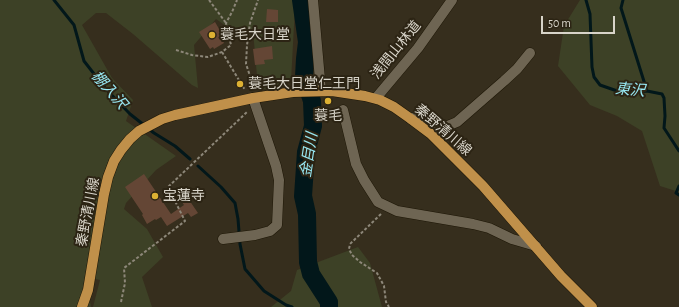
<!DOCTYPE html>
<meta charset="utf-8">
<style>
body{margin:0}
#map{position:relative;width:679px;height:307px;overflow:hidden;background:#362e1d;font-family:"Alegreya Sans",sans-serif}
canvas{display:block}
.scale{position:absolute;left:541px;top:16px;width:74px;height:18px;box-sizing:border-box;border:2px solid #d8d4c9;border-top:0;padding-left:5px;font-size:12px;line-height:14px;white-space:nowrap;color:#d8d4c9;-webkit-text-stroke:3px #2c2414;paint-order:stroke}
</style>
<div id="map">
<canvas width="679" height="307"></canvas>
<div class="scale">50 m</div>
</div>
<script>
const c = document.querySelector('canvas').getContext('2d');
c.lineJoin = 'round';
function paint(path, color) { c.fillStyle = color; c.fill(path, 'evenodd'); }
const shape = rows => new Path2D(rows.map(r => 'M' + r).join(''));
function strokePath(path, color, width, dash) { c.strokeStyle = color; c.lineWidth = width; c.lineCap = dash ? 'butt' : 'round'; c.setLineDash(dash || []); c.stroke(path); }
function write(font, color, halo, rows, align = 'center') {
  c.font = font + ' "Alegreya Sans","Noto Sans JP",sans-serif'; c.lineWidth = 4; c.setLineDash([]); c.textBaseline = 'middle'; c.strokeStyle = halo; c.fillStyle = color; for (const [text, x, y, turn = 0] of rows) {
    c.save(); c.translate(x, y); c.rotate((+turn || 0) * Math.PI / 180); c.textAlign = isNaN(turn) ? turn : align; if (halo) c.strokeText(text, 0, 0); c.fillText(text, 0, 0); c.restore();
  }
}
paint(shape([
 [0,0,299,0,295,7,291,81,264,89,257,76,253,31,233,31,216,19,194,45,198,88,192,85,133,34,106,13,96,13,82,25,112,78,133,100,126,121,176,156,156,170,126,203,124,209,147,229,163,257,142,277,152,307,93,307,100,280,86,277,91,307,0,307],
 [580,0,679,0,679,192,660,186,642,131,617,116,590,105,558,66,564,26],
 [358,247,370,263,382,307,271,307,291,291,297,270]
]), '#3d4126');
strokePath(shape([
 [54,0,74,25,84,61,105,88,130,114,154,133,175,146,190,159],
 [586,0,590,14,592,67,594,77,600,85,620,92,647,91,662,94,664,98,665,116,664,128,679,151],
 [623,0,621,8,647,91],
 [198,166,221,187,235,203,238,219,240,244,245,269,264,291,286,305,292,307],
 [679,186,676,193,679,195]
]), '#02171a', 3);
strokePath(shape([
 [301,0,307,42,305,59,304,77,312,101,313,126,306,152,303,196,307,214,308,262,311,274,329,302,329,307]
]), '#02171a', 18);
paint(shape([
 [267,9,278,10,278,22,266,22],
 [215,22,225,39,223,41,224,43,214,49,213,47,210,49,199,32],
 [272,46,273,59,264,60,265,64,255,65,253,49],
 [331,110,332,119,322,120,321,111],
 [144,174,171,214,184,205,177,195,183,191,198,213,191,217,188,213,167,226,161,217,156,220,155,219,147,224,142,215,143,214,125,187]
]), '#644635');
const street = shape([
 [313,0,321,91],
 [376,98,418,48,452,0],
 [343,110,356,164,364,180,378,202,397,211,473,224,489,228,512,239,536,246],
 [411,119,419,116,424,117,440,125,445,127,457,122,504,81,517,69,530,53],
 [223,239,255,235,270,231,277,225,279,180,276,166,253,98]
]);
const primary = shape([
 [82,307,88,290,104,194,108,177,114,161,121,150,130,139,139,131,162,119,175,115,253,98,293,92,332,91,365,96,380,100,394,107,411,119,431,134,483,186,561,276,592,307]
]);
strokePath(street, '#1d1606', 11);
strokePath(primary, '#1d1606', 11);
strokePath(shape([
 [209,0,226,23],
 [176,50,192,55,208,57,222,52,231,45,226,23,232,12,237,0],
 [222,52,245,90],
 [254,88,246,64,247,45,250,23,258,0],
 [381,214,350,244,349,249,352,255,360,262,377,273,384,286,386,302,389,307],
 [121,302,125,283,124,268,185,221,168,187,247,112]
]), '#8d8779', 2, [3, 2]);
strokePath(street, '#6e6553', 10);
strokePath(primary, '#c0904a', 10);
for (const [x, y, r, color] of [
 [212,35,4,"#ddb133"],
 [240,84,4,"#ddb133"],
 [328,101,4,"#ddb133"],
 [155,196,4,"#ddb133"]
]) { const dot = new Path2D(); dot.arc(x, y, r, 0, 2 * Math.PI); c.fillStyle = color; c.fill(dot); strokePath(dot, '#2c2414', 1.5); }
write('14px', '#d8d4c9', '#2c2414', [
 ["蓑毛大日堂",220,35],
 ["蓑毛大日堂仁王門",248,84],
 ["蓑毛",328,116,"center"],
 ["宝蓮寺",163,196]
], 'left');
write('14px', '#d8d4c9', '#2c2414', [
 ["浅間山林道",396,50,-51],
 ["秦野清川線",443,130,41],
 ["秦野清川線",88,212,-79]
]);
write('italic 15px', '#97e7f2', '#2c2414', [
 ["棚入沢",109,90,49],
 ["東沢",630,90,5],
 ["金目川",309,155,-81]
]);
</script>
